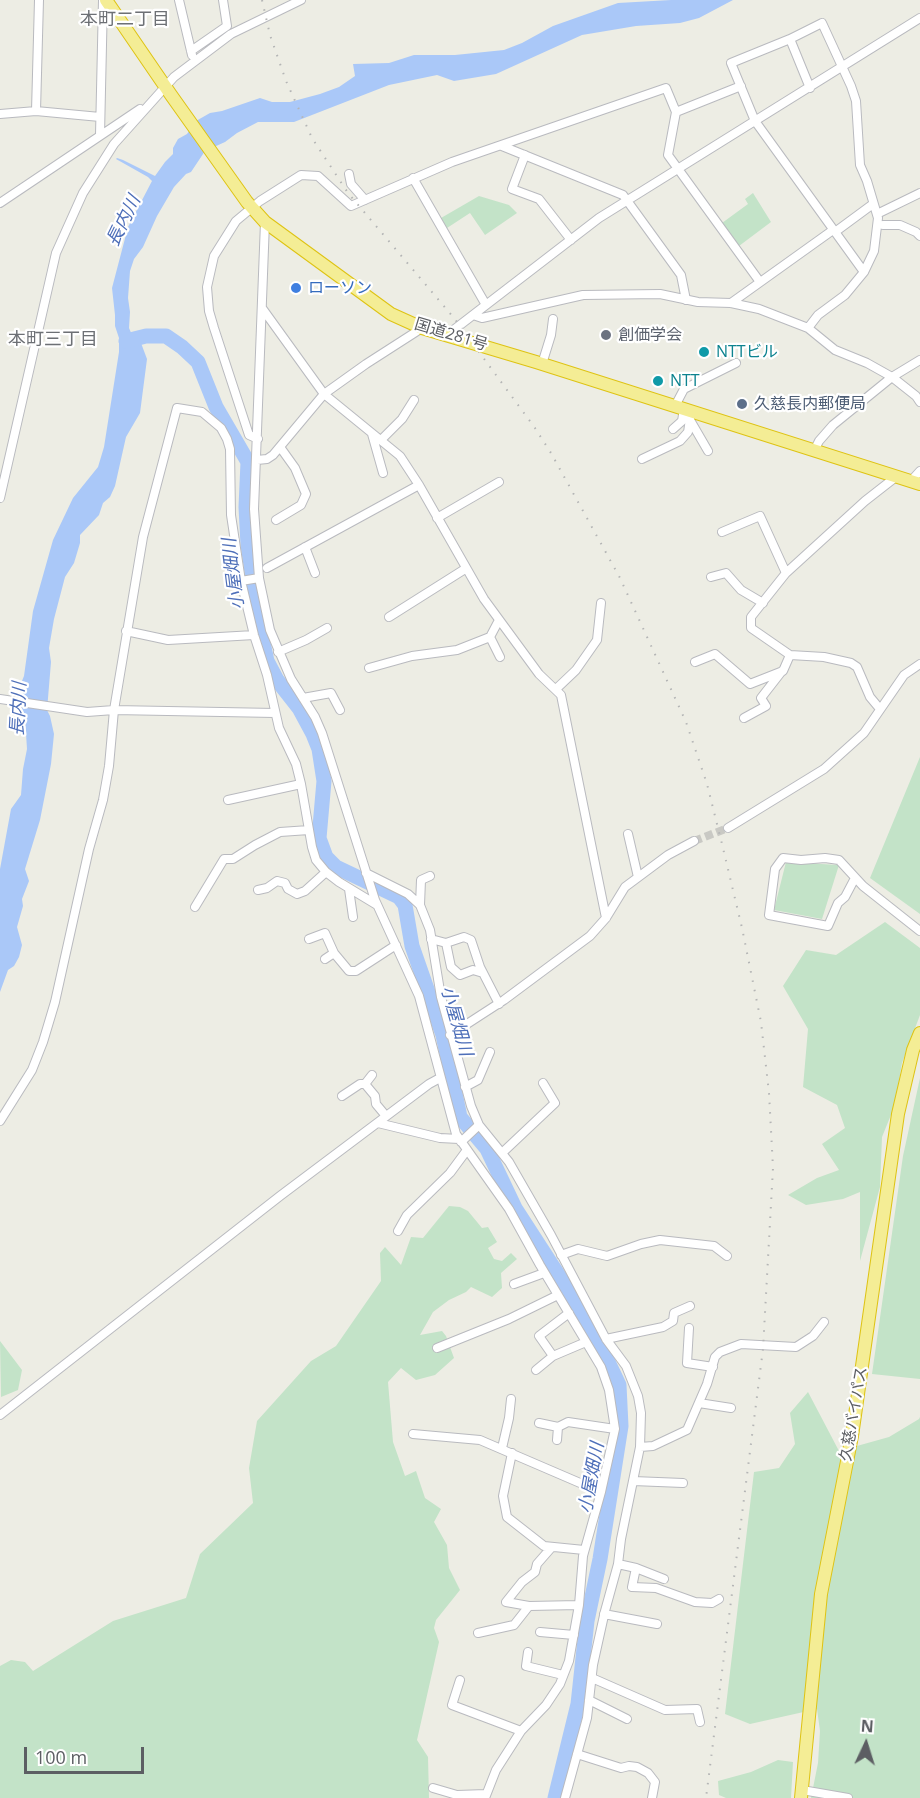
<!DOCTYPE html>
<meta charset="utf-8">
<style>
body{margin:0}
#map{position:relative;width:920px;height:1798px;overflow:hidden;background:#edede4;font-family:"Open Sans",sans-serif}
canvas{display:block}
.north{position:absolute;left:836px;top:1714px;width:60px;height:60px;-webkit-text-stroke:4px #fff;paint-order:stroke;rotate:4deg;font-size:16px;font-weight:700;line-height:24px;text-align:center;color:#5c5e63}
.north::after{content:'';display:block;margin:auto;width:21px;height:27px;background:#5c5e63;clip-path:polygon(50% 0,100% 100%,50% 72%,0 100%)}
.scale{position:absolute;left:24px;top:1747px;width:120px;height:27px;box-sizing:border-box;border:3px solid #5c5e63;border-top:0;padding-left:8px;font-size:18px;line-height:21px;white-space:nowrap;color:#5c5e63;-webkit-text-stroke:4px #fff;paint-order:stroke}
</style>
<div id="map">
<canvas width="920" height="1798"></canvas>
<div class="north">N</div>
<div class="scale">100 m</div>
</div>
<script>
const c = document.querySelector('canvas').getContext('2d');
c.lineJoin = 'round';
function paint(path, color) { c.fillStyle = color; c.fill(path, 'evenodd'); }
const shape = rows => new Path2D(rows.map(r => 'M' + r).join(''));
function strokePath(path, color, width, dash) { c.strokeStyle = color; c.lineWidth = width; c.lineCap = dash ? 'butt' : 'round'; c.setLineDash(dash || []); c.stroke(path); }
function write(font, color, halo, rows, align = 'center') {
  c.font = font + ' "Open Sans","Noto Sans JP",sans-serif'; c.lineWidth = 4.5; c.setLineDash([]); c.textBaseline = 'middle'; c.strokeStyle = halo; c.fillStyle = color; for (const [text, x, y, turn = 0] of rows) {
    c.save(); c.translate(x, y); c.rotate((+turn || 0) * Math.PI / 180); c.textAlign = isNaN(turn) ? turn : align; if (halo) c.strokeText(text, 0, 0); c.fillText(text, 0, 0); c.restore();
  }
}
paint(shape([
 [753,193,771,222,739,246,722,223,748,204,745,199],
 [479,196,509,205,517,213,485,235,470,213,447,228,441,218],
 [920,757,920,914,870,878],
 [786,862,839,865,822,919,774,910],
 [885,922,920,948,920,1015,902,1063,895,1105,882,1137,880,1187,860,1261,860,1192,843,1199,806,1205,788,1195,817,1178,839,1170,822,1144,845,1128,837,1105,803,1087,808,1029,783,986,806,950,836,955],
 [920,1078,920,1379,872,1374,903,1156],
 [449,1206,460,1207,468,1211,482,1228,488,1227,497,1242,488,1248,494,1259,502,1261,511,1253,517,1259,501,1273,502,1288,492,1297,471,1287,466,1292,449,1300,433,1312,420,1335,442,1331,446,1336,454,1358,435,1375,416,1380,401,1368,388,1382,393,1442,405,1476,416,1471,425,1498,441,1509,434,1522,447,1545,449,1568,460,1590,436,1620,434,1628,439,1642,417,1740,428,1757,429,1798,0,1798,0,1666,11,1660,25,1662,33,1671,113,1621,186,1598,200,1554,253,1503,249,1468,257,1421,311,1361,336,1346,381,1281,380,1253,385,1247,401,1265,411,1237,423,1238],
 [0,1341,22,1370,18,1390,1,1397],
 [808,1392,839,1451,889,1437,919,1419,920,1417,920,1798,811,1798,818,1763,820,1731,817,1709,750,1724,725,1714,754,1472,779,1468,795,1444,790,1413],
 [778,1760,793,1762,791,1798,726,1798,719,1795,718,1781,751,1772]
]), '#c3e3c8');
paint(shape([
 [671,0,733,0,699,18,680,23,636,26,582,35,496,74,454,81,437,75,389,85,294,122,258,122,237,133,225,142,205,151,191,172,186,174,174,187,157,216,143,247,134,259,130,271,128,298,130,312,129,328,132,335,141,343,147,359,140,413,126,437,115,486,110,497,103,503,99,515,80,535,80,543,74,563,65,577,54,619,49,648,51,662,47,710,50,716,54,734,51,764,40,820,25,869,29,881,22,899,23,906,17,927,22,945,19,957,14,966,8,970,0,992,0,869,11,809,21,795,23,769,27,749,25,718,17,693,24,676,33,611,53,540,73,498,98,467,104,447,119,352,119,338,115,326,115,315,112,288,128,227,152,181,148,177,116,159,117,158,123,160,155,176,165,162,173,154,173,148,178,139,187,134,196,121,210,113,222,111,260,98,272,102,290,102,320,94,339,87,355,76,353,64,389,63,414,55,455,55,504,50,522,43,553,26,618,3]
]), '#aac8f8');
strokePath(shape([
 [126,341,146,336,166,336,182,347,198,362,216,407,248,462,246,507,248,545,261,633,267,661,277,680,299,708,313,734,319,749,324,781,319,838,326,857,336,867,399,897,405,905,412,946,443,1035,460,1117,487,1149,515,1208,561,1279,601,1347,619,1385,621,1426,600,1559,587,1621,578,1704,555,1798]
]), '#aac8f8', 15);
strokePath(shape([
 [694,841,728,828]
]), '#c9c9c4', 8, [8, 4]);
const minor = shape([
 [179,0,192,55],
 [790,39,810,88],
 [191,51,227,26,223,0],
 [36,111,39,0],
 [676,112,741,86],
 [0,114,36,111,100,117],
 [100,135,103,0],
 [502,146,623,195,681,275,686,300],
 [525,155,512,189,539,199,571,240],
 [349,174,351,184,365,200],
 [413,178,486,305],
 [0,203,140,109],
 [877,214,920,193],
 [265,222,254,509,259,578,270,630,291,679,315,717,322,733,375,900,419,996,456,1134,509,1209,540,1265,601,1367,609,1390,615,1429,601,1492,583,1556,579,1605,569,1661,560,1684,546,1705,521,1731,496,1770,485,1798],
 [883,225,900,225,916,232,920,236],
 [835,232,873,204],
 [731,303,833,230],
 [262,308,324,394,400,456,419,485,484,599,539,674,561,695,606,918],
 [473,315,482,318,583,295,660,294,698,302,731,303,759,309,808,328,835,350,867,363,892,377,916,396,920,402],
 [808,328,818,315,845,295,864,272,874,251,878,218,867,181,860,165,856,101,851,86,822,23,790,39,731,63,755,121,864,272],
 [447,335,599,218,920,18],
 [542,364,551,335,553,319],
 [675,406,684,389,736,363],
 [690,420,708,451],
 [673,429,682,421,684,409],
 [372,434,383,473],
 [258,439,249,435,214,328,209,311,207,287,214,256,236,221,260,201,301,175,318,176,351,206,452,162,666,88,676,112,668,155,760,282],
 [381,440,402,419,414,400],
 [814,451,819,441,833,425,892,377,920,360],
 [642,459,680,441,688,432,690,419],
 [257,460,267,459,273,455,324,394,366,364,422,328],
 [911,481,920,471],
 [0,498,56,253,83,193,114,144,174,77,231,34,301,0],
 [437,518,499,482],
 [276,520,301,505,306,494,295,468,280,447],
 [722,532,760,516,786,573],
 [305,547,315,573],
 [267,568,419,485],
 [711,577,726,573,741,590,763,603],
 [241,581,259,578],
 [389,617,465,569],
 [126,631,168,640,254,635],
 [490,637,500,657],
 [278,652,306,640,327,628],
 [695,662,715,654,750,684,783,671,790,655],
 [369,668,412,656,457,650,490,637,499,620],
 [556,689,576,670,597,640,601,603],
 [303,698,331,693,340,710],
 [0,699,87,712,114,710,275,713],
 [880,709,870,697,857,667,851,663,824,657,790,655,751,628,751,617,786,573,865,501,897,476],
 [744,718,766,706,761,698,782,671],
 [228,800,301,784],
 [728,828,824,769,864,733,904,675,920,664],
 [628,834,638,877],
 [366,873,408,894,420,905,430,930,441,997,471,1106,479,1125,509,1162,551,1235,606,1339,626,1366,638,1396,641,1413,640,1447,621,1539,618,1564,605,1611,593,1665,587,1718,565,1798],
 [855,878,845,897,838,903,828,926,769,915,775,869,783,858,801,860,825,858,839,860,863,886,920,931],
 [349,889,353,917],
 [258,890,267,888,277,881,285,883,288,889,297,894,305,891,326,872],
 [420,905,421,880,430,876],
 [195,907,224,859,233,859,255,845,280,832,309,830],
 [309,939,325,933,334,953,349,971,356,971,396,945],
 [431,939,446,943,464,937,471,940,480,967,499,1004],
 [446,943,451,967,460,975,473,970,483,973],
 [325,959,334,953],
 [450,1035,504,1000,590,936,606,918,625,887,668,855,694,841],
 [372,1075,365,1084,375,1096,376,1104,386,1116],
 [465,1087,478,1080,490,1052],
 [342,1096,360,1084,365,1084],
 [0,1121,32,1070,43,1042,55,1002,89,849,103,800,109,766,114,710,143,537,177,408,202,412,221,428,227,439,230,449,231,515,241,581,254,635,267,675,279,728,296,764,301,784,312,847,316,860,326,872,339,882,377,905],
 [378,1123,440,1138,459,1139],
 [461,1142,479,1125],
 [502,1153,555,1103,543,1083],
 [398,1231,407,1215,450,1173,467,1150],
 [561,1255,578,1249,607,1256,641,1244,660,1240,714,1246,727,1256],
 [514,1284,544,1273],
 [689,1328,687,1363,713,1367],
 [606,1339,663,1327,673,1321,674,1313,690,1306],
 [437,1348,509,1319,558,1295],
 [553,1356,539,1336,569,1313],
 [536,1370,553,1356,586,1342],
 [699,1403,731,1408],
 [0,1415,280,1196,429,1084,440,1078],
 [539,1423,558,1427],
 [413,1434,480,1440,601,1492],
 [557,1440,558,1427,568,1422,615,1429],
 [640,1447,653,1446,687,1430,707,1384,715,1357,720,1352,741,1344,796,1347,813,1336,824,1322],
 [502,1448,509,1418,511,1399],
 [512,1453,503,1496,507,1517,544,1546,584,1550],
 [633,1481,683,1483],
 [618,1564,636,1568,632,1587,656,1588,695,1602,712,1603,719,1599],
 [636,1568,664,1579],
 [529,1606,506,1602,522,1582,535,1572,537,1564,551,1548],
 [604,1614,657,1624],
 [540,1632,574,1635],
 [478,1633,514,1625,529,1606,579,1605],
 [528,1652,526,1666,563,1675],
 [592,1678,665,1710,697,1709,700,1722],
 [460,1680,452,1705,521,1731],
 [589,1700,627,1719],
 [577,1754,621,1768,629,1766,637,1767,648,1773,655,1782,652,1798],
 [433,1788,457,1795,486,1794],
 [802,1790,848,1798]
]);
const highway = shape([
 [106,0,171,95,247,202,265,222,391,314,422,328,536,362,920,484],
 [801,1798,821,1594,852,1436,898,1114,913,1050,920,1033]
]);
strokePath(minor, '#b9babf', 10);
strokePath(highway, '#dec313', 14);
strokePath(minor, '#fff', 8);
strokePath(highway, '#f4ed95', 12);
strokePath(shape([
 [262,0,270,35,286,81,312,138,348,193,454,318,535,428,551,453,620,578,686,722,707,784,722,844,742,928,761,1022,769,1093,773,1168,763,1349,706,1798]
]), '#b4b5b5', 2, [1.5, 8]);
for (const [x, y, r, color] of [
 [296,288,6,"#3f7fe0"],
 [606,335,6,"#6b7280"],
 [704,352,6,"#0f9aa8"],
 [658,381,6,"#0f9aa8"],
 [742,404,6,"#5c6f8a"]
]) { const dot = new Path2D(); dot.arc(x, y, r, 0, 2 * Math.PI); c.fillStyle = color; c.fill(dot); strokePath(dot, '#fff', 2); }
write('16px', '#366cbe', '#fff', [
 ["ローソン",308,288]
], 'left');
write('16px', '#5c5e63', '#fff', [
 ["国道281号",451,335,17],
 ["久慈バイパス",854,1414,-80]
]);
write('16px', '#5b616d', '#fff', [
 ["創価学会",618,335]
], 'left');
write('16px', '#0d838f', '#fff', [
 ["NTTビル",716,352],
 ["NTT",670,381]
], 'left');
write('16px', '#4e5e75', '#fff', [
 ["久慈長内郵便局",754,404]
], 'left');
write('18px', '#6d7075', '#fff', [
 ["本町二丁目",125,20],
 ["本町三丁目",53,340]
]);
write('italic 18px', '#4e6fb9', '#fff', [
 ["長内川",124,221,-64],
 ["小屋畑川",234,574,-97],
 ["長内川",19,709,-87],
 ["小屋畑川",456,1021,74],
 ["小屋畑川",592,1478,-80]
]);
</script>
